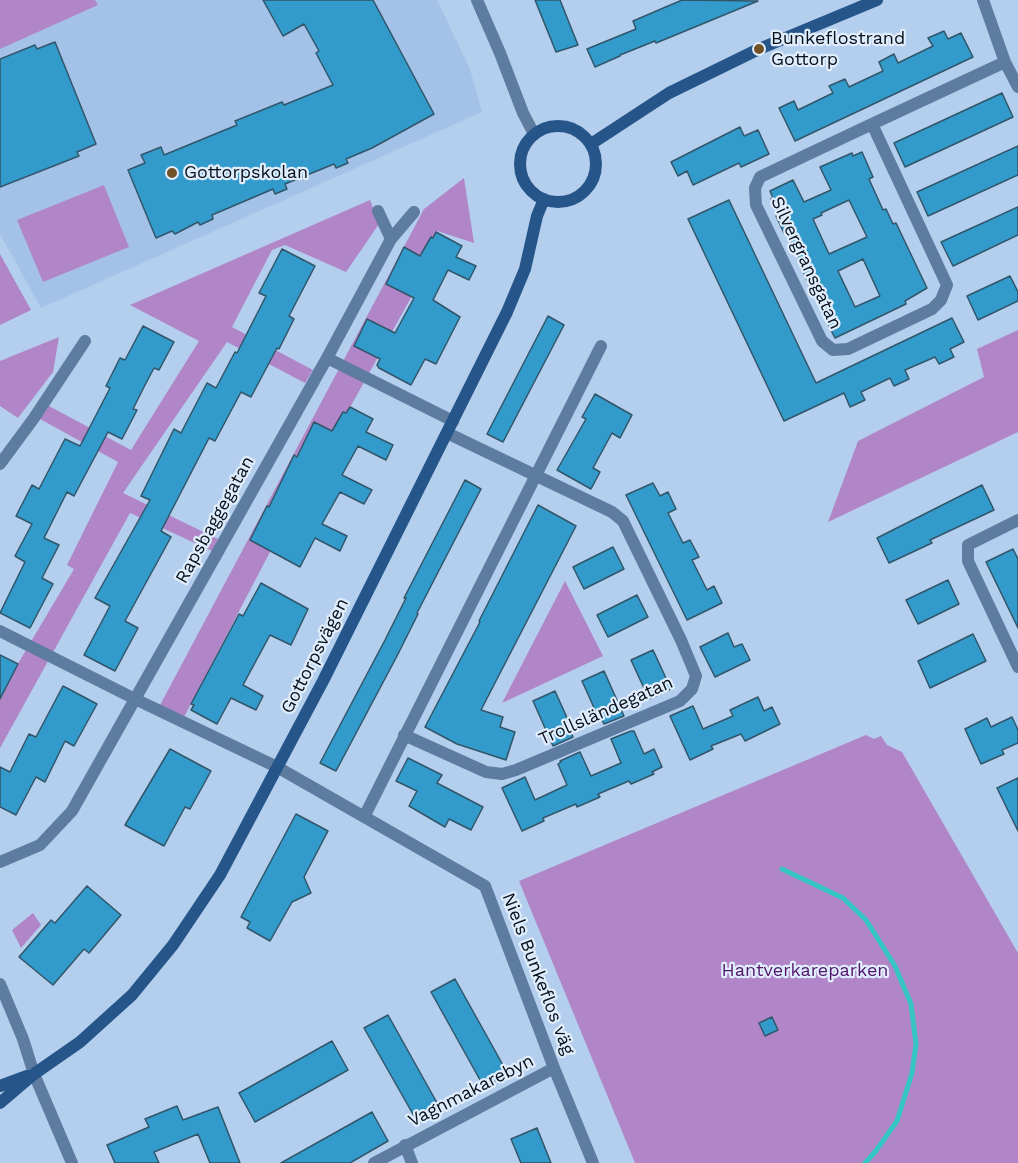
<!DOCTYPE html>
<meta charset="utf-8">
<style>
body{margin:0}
canvas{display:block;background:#b4ceed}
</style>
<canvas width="1018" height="1163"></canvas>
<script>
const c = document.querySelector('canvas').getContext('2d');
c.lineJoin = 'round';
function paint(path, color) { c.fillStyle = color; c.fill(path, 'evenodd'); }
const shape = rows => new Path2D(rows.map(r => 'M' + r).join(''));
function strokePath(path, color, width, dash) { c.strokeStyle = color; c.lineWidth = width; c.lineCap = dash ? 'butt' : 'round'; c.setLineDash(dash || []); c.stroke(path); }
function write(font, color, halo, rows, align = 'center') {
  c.font = font + ' "Work Sans",sans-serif'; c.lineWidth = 4.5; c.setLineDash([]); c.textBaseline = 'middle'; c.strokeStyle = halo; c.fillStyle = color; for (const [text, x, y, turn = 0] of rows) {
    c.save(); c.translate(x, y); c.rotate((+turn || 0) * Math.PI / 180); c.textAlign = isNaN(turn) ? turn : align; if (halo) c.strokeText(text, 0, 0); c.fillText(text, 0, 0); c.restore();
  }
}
paint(shape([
 [0,0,437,0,470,69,482,112,41,308,0,234]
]), '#a4c2e7');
paint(shape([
 [0,0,95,0,98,5,0,49],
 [464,178,474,243,437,231,413,276,413,294,272,548,184,717,159,707,424,209],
 [104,185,129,247,43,282,17,220],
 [370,200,379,224,346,272,285,245,272,250,232,327,313,370,305,383,227,342,123,493,218,539,212,551,130,513,0,748,0,694,74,569,67,565,118,462,40,419,49,406,131,450,199,341,130,305],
 [0,254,31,310,0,325],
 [1018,330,1018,432,828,522,858,441,984,377,977,349],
 [59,337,53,372,18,418,0,406,0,361],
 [565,581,603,656,502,703],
 [866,735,874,739,881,736,887,745,902,752,1018,953,1018,1163,635,1163,519,881],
 [33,913,41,925,21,948,12,930]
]), '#b186c9');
strokePath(shape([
 [782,869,843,898,866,920,895,966,911,1004,916,1044,912,1073,897,1121,875,1152,865,1163]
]), '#35c5c2', 5);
const building = shape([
 [263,0,373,0,434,114,372,148,346,159,348,163,336,168,334,164,285,184,287,189,275,194,273,189,212,215,213,219,200,225,198,222,175,234,172,231,156,238,128,170,145,163,141,155,161,147,164,155,237,125,235,121,282,102,284,105,333,85,316,53,319,51,304,24,283,36,263,0],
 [535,0,560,0,578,45,556,52,535,0],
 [682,0,758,1,656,43,655,41,620,55,620,56,595,67,587,49,636,29,633,21,682,0],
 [944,31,948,39,961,33,973,57,795,141,779,108,794,101,798,110,833,93,829,86,845,79,849,87,883,71,879,62,894,54,898,63,933,46,928,38,944,31],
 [55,42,96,144,77,152,79,156,0,187,0,59,35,45,37,49,55,42],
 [1002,93,1013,117,905,167,894,143,1002,93],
 [740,127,744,136,758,130,769,154,741,167,739,163,693,185,687,171,678,176,671,162,740,127],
 [1018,146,1018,175,928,216,917,192,1018,146],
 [862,152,873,177,869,179,883,210,886,209,893,224,896,223,927,288,905,301,906,304,835,338,826,321,829,320,812,283,809,285,801,267,803,266,787,232,784,233,776,216,778,214,771,199,773,198,770,191,793,180,804,202,831,190,820,167,852,153,853,156,862,152],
 [849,200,867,237,829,254,813,219,822,215,821,213,849,200],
 [863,259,880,296,855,307,838,271,863,259],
 [729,200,816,383,952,318,964,342,950,349,954,357,939,364,935,357,905,370,909,379,894,386,890,378,861,392,865,400,850,407,844,393,784,421,688,219,729,200],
 [1018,207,1018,235,953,266,941,242,1018,207],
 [436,232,462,246,456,257,476,266,469,280,448,270,433,300,460,317,436,364,425,359,411,385,379,368,377,365,380,359,354,346,367,319,395,333,414,298,386,284,404,247,420,256,431,237,433,238,436,232],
 [282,249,315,266,289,316,294,319,279,349,277,348,251,397,241,392,215,441,209,438,161,531,171,537,125,621,138,628,115,671,84,655,110,606,95,598,150,500,141,496,174,429,181,433,207,383,216,388,235,352,237,353,266,296,259,293,282,249],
 [1010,276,1018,292,1018,301,978,320,967,296,1010,276],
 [548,316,564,325,503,442,487,434,548,316],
 [143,326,174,342,159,370,154,368,144,387,133,409,137,410,122,439,108,432,74,496,67,492,44,538,59,545,42,578,53,584,30,628,0,613,25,562,15,556,32,524,16,516,32,485,39,489,65,439,80,446,110,388,106,386,120,358,125,360,143,326],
 [595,394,632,415,620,438,612,433,593,468,600,472,591,489,557,470,586,419,582,417,595,394],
 [350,407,373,419,366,432,393,445,386,460,358,446,342,475,372,490,364,504,340,492,322,524,347,536,340,551,315,538,300,567,250,540,267,506,269,507,294,455,297,457,314,422,332,431,343,412,346,413,350,407],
 [465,480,481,489,417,613,418,614,397,656,336,771,320,763,385,640,406,598,404,598,465,480],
 [653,483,660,496,668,492,676,509,668,513,683,543,690,540,699,557,692,560,707,590,714,586,722,603,687,620,626,495,653,483],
 [982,485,994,510,930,540,932,543,889,563,877,538,982,485],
 [538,505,576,526,481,710,503,717,500,727,515,732,506,760,457,744,425,727,480,622,479,621,538,505],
 [613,547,624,569,584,589,573,567,613,547],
 [1013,549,1018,559,1018,628,986,562,1013,549],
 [948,580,959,604,918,624,906,600,948,580],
 [261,583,308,609,291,645,270,635,243,685,263,696,256,710,231,698,217,724,191,710,194,705,191,704,239,614,243,616,261,583],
 [637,595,648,617,608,637,597,615,637,595],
 [728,633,734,647,742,644,750,660,715,677,700,647,728,633],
 [973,634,986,661,930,688,918,661,973,634],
 [653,650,671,689,649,699,631,660,653,650],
 [0,655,18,664,0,699,0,655],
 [604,671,624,716,604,724,602,720,600,721,582,681,604,671],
 [63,686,97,704,74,746,65,741,45,782,36,777,16,815,0,807,0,767,10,772,29,734,36,737,63,686],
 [555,691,573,731,571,732,573,737,553,746,533,701,555,691],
 [758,697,764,711,772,707,780,724,745,741,741,734,711,746,713,749,690,760,670,716,693,706,703,729,733,716,730,710,758,697],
 [1012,717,1018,730,1018,743,1002,750,1004,754,981,764,965,729,987,718,991,727,1012,717],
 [631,731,634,731,644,754,654,749,662,767,652,772,654,774,631,784,629,781,598,794,600,797,577,807,576,804,543,818,544,821,522,831,502,788,525,777,535,800,567,785,558,764,561,762,560,761,580,752,591,776,621,763,611,739,631,731],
 [170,749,211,771,190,809,185,807,164,846,125,825,170,749],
 [408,758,442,775,437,783,483,807,471,830,449,819,445,827,409,806,417,791,396,781,408,758],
 [1018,778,1018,831,997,788,1018,778],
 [296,814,328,831,304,877,311,893,292,902,270,941,247,928,250,922,241,917,296,814],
 [87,886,121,915,89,953,84,949,53,985,19,957,51,920,55,923,87,886],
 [455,979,508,1074,484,1087,431,992,455,979],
 [388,1015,441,1110,418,1123,364,1028,388,1015],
 [772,1017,778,1030,765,1036,759,1023,772,1017],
 [332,1041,348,1070,255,1122,239,1093,332,1041],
 [177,1106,183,1120,218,1107,240,1163,210,1163,198,1134,154,1152,159,1163,115,1163,107,1145,149,1127,145,1119,177,1106],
 [372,1112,388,1141,350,1163,281,1163,372,1112],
 [537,1128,551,1163,521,1163,511,1139,537,1128]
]);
paint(building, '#329bcb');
strokePath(building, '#325669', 1.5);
strokePath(shape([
 [477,0,500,53,523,113,534,134],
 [983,0,1005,62,1018,87],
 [872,124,947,285,941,300,932,309,848,349,833,350,822,341,756,205,755,188,760,177,872,124,1005,62],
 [391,239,414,212],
 [327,358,453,421],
 [0,464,34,418,85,341],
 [1018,520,968,545,968,561,1018,667],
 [0,631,135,699,277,767,485,886,554,1068,593,1163],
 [404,735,486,772,502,774,516,770,680,701,692,689,696,676,681,640,623,521,612,512,447,433],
 [364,817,601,346],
 [0,862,40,845,72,811,327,358,391,239,378,211],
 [0,984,23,1039,34,1074,72,1163],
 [405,1145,412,1163],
 [374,1163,554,1068]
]), '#5e7ca0', 12);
strokePath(shape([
 '520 164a38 38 0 1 1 76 0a38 38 0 1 1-76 0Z',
 [591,144,669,93,759,49,877,0],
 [0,1086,27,1076],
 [0,1103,34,1074,80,1042,132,995,173,945,220,875,323,681,507,312,525,269,537,216,544,199]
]), '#265589', 12);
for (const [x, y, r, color] of [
 [759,49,6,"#715227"],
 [172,173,6,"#715227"]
]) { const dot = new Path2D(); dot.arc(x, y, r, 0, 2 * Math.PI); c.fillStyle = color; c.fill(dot); strokePath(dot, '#e0edfd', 2); }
write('18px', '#07101a', '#e0edfd', [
 ["Bunkeflostrand",771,39],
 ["Gottorp",771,60],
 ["Gottorpskolan",184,173]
], 'left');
write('18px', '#07101a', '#e0edfd', [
 ["Silvergransgatan",806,263,65],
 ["Rapsbaggegatan",215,520,-61],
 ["Gottorpsvägen",315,656,-63],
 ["Trollsländegatan",606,711,-24],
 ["Niels Bunkeflos väg",538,974,69],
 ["Vagnmakarebyn",471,1091,-27]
]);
write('18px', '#51166a', '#e0edfd', [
 ["Hantverkareparken",805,971]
]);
</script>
